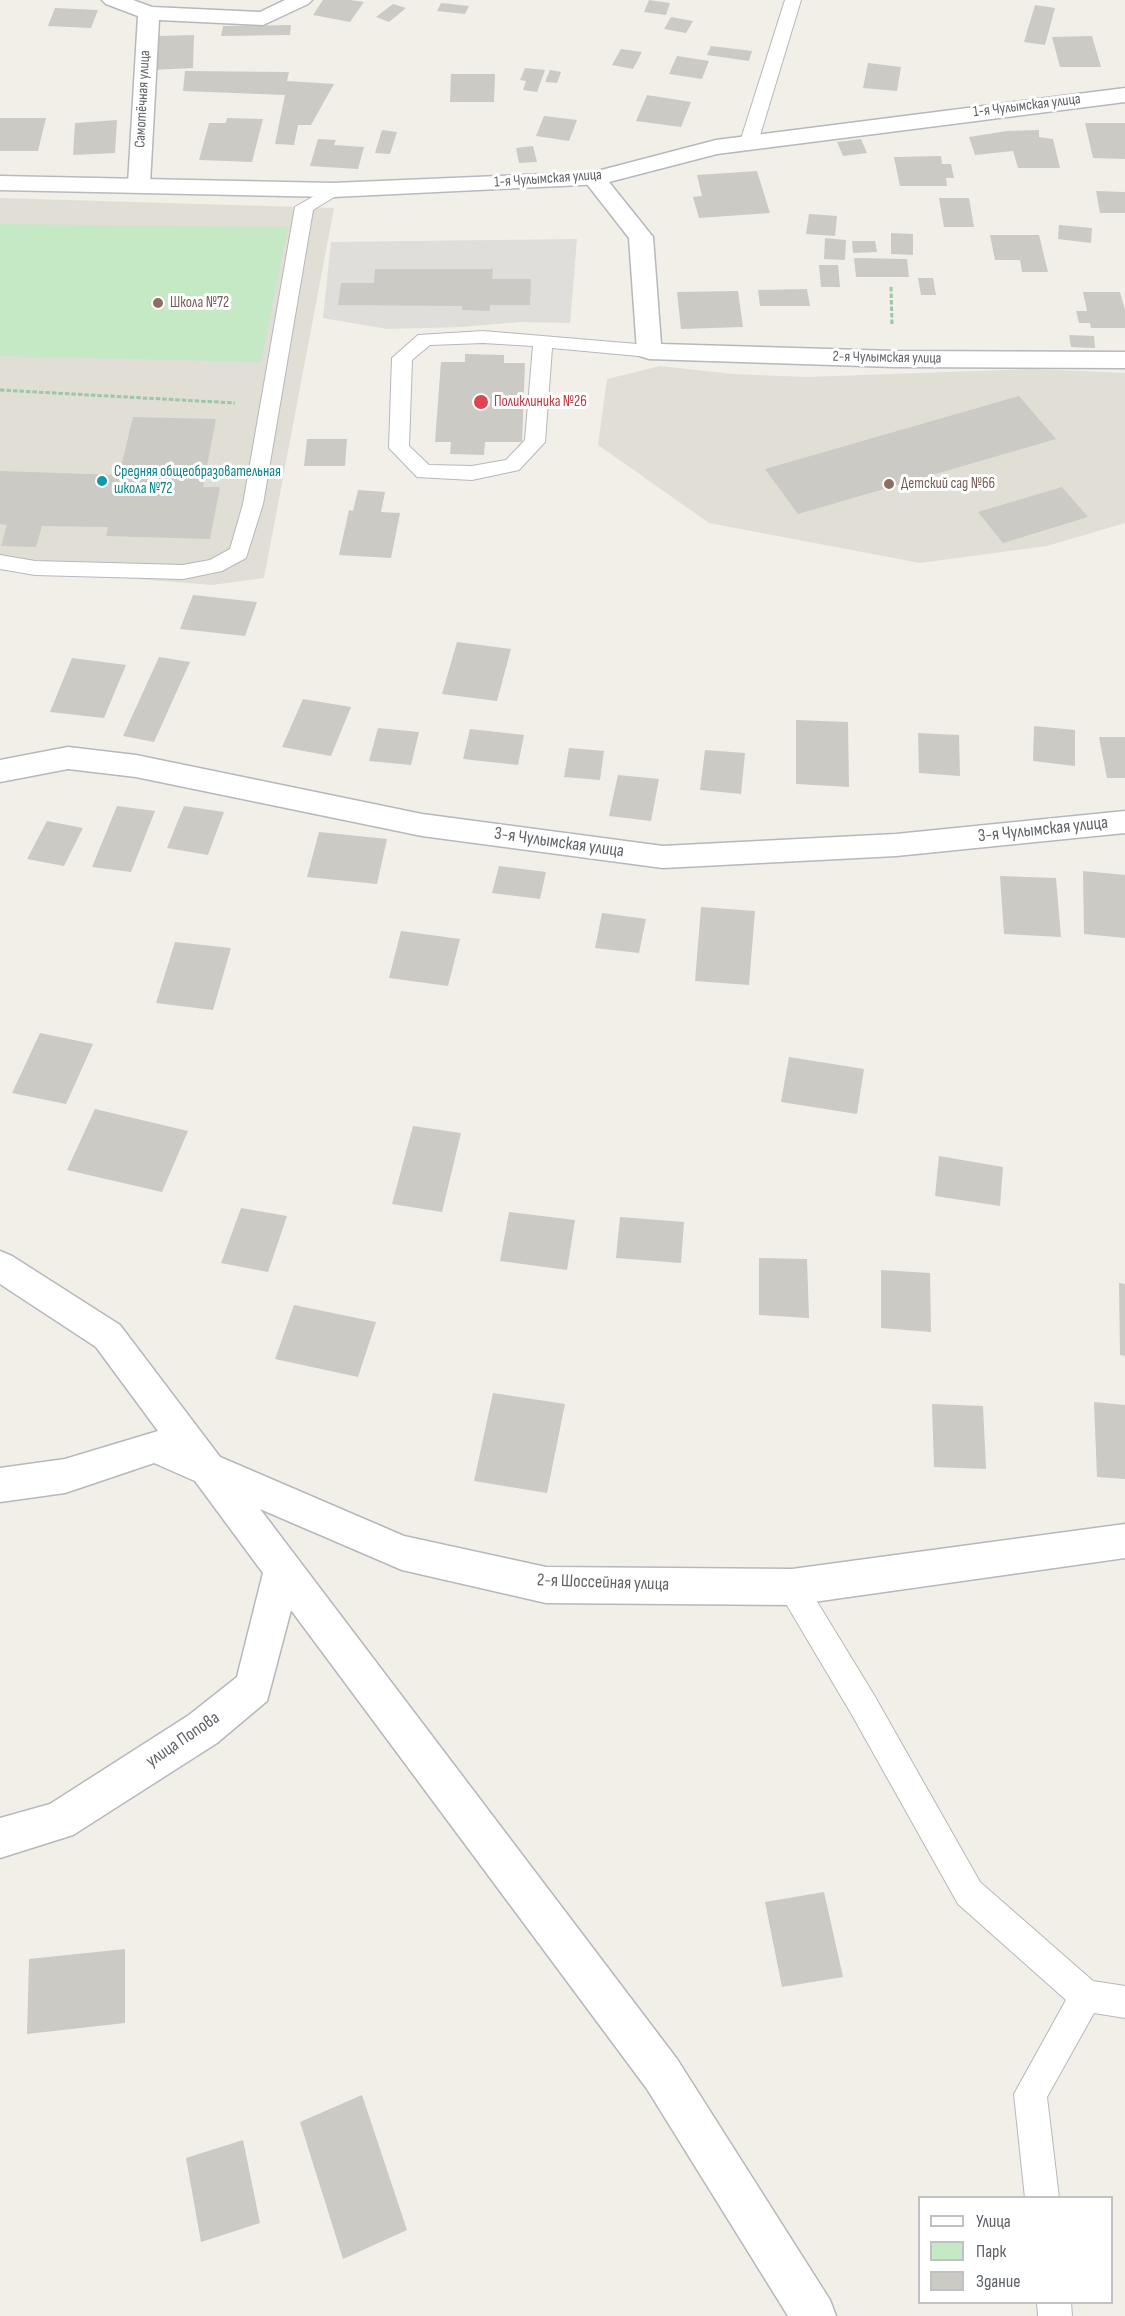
<!DOCTYPE html>
<meta charset="utf-8">
<style>
body{margin:0}
#map{position:relative;width:1125px;height:2316px;overflow:hidden;background:#f1efe8;font-family:"Sofia Sans Condensed",sans-serif}
canvas{display:block}
.legend{position:absolute;left:918px;top:2196px;width:195px;height:108px;box-sizing:border-box;background:#fff;border:2px solid #bfc1c3;margin:0;padding:8px 10px;list-style:none;font-size:18px;color:#5f6368}
.legend li{display:flex;align-items:center;gap:12px;height:30px}
.legend b{width:30px;border:2px solid #bfc1c3}
</style>
<div id="map">
<canvas width="1125" height="2316"></canvas>
<ul class="legend">
<li><b style="height:8px;background:#fff"></b>Улица</li>
<li><b style="height:16px;background:#c5e8c5"></b>Парк</li>
<li><b style="height:16px;background:#cccac5"></b>Здание</li>
</ul>
</div>
<script>
const c = document.querySelector('canvas').getContext('2d');
c.lineJoin = 'round';
function paint(path, color) { c.fillStyle = color; c.fill(path, 'evenodd'); }
const shape = rows => new Path2D(rows.map(r => 'M' + r).join(''));
function strokePath(path, color, width, dash) { c.strokeStyle = color; c.lineWidth = width; c.lineCap = dash ? 'butt' : 'round'; c.setLineDash(dash || []); c.stroke(path); }
function write(font, color, halo, rows, align = 'center') {
  c.font = font + ' "Sofia Sans Condensed",sans-serif'; c.lineWidth = 6; c.setLineDash([]); c.textBaseline = 'middle'; c.strokeStyle = halo; c.fillStyle = color; for (const [text, x, y, turn = 0] of rows) {
    c.save(); c.translate(x, y); c.rotate((+turn || 0) * Math.PI / 180); c.textAlign = isNaN(turn) ? turn : align; if (halo) c.strokeText(text, 0, 0); c.fillText(text, 0, 0); c.restore();
  }
}
paint(shape([
 [577,239,570,323,520,322,462,327,387,329,323,318,331,242]
]), '#e0deda');
paint(shape([
 [0,198,334,208,264,578,212,585,0,568],
 [660,366,733,374,807,377,1031,369,1125,373,1125,523,1047,546,920,563,709,523,598,445,607,379]
]), '#e1ded6');
paint(shape([
 [0,224,288,227,261,362,0,356]
]), '#c5e8c5');
paint(shape([
 [323,0,350,0,364,2,350,22,313,15],
 [649,0,670,3,666,15,644,12],
 [441,3,469,6,465,14,437,11],
 [393,4,406,8,389,22,376,17],
 [1035,5,1055,8,1045,45,1024,42],
 [55,8,98,10,91,28,48,26],
 [671,17,693,21,686,33,664,29],
 [291,25,290,35,221,36,223,26],
 [194,35,193,68,151,70,153,42,159,42,159,36],
 [1092,36,1101,67,1060,67,1052,37],
 [711,46,752,51,749,61,707,55],
 [621,49,642,52,633,69,612,65],
 [677,56,709,61,702,79,669,74],
 [868,63,901,67,897,91,863,88],
 [525,68,545,70,537,92,523,90,526,81,520,80],
 [550,70,561,72,557,83,545,82],
 [185,71,289,72,287,81,334,84,311,125,298,125,294,145,275,144,285,95,183,91],
 [451,74,495,74,494,102,450,102],
 [647,95,691,102,681,127,636,121],
 [544,116,577,120,569,141,536,136],
 [0,118,46,118,38,151,0,151],
 [227,118,263,119,252,162,199,160,209,123,226,123],
 [117,120,115,153,73,155,75,123],
 [1085,123,1125,123,1125,159,1093,158],
 [382,130,397,132,390,154,375,153],
 [1039,130,1039,137,1053,139,1060,168,1018,168,1013,151,975,155,969,137,1007,131],
 [318,139,336,140,334,145,364,147,358,169,310,166],
 [861,139,867,153,843,156,837,142],
 [533,146,537,162,519,163,516,148],
 [941,156,942,164,951,164,954,178,946,178,947,186,900,186,894,157],
 [757,171,770,213,699,218,693,197,702,196,697,175],
 [1096,191,1125,192,1125,213,1100,213],
 [939,198,969,198,974,227,944,227],
 [809,214,837,216,835,236,806,234],
 [1059,225,1092,228,1091,243,1058,239],
 [891,233,913,234,913,255,891,254],
 [990,235,1039,235,1048,272,1022,272,1020,260,995,260],
 [825,238,846,240,845,260,824,259],
 [852,241,875,241,877,252,853,253],
 [854,258,907,259,909,277,856,277],
 [819,265,838,265,840,287,821,287],
 [375,269,493,269,492,279,531,279,530,305,490,305,490,311,462,310,462,306,338,305,341,283,374,283],
 [918,278,933,278,936,295,921,295],
 [807,289,810,306,760,306,758,290],
 [738,291,743,327,681,329,677,292],
 [1083,292,1120,292,1125,310,1125,328,1091,328,1090,323,1079,323,1076,311,1087,311],
 [1069,335,1094,336,1095,348,1071,347],
 [465,354,504,355,504,363,525,363,522,442,485,442,484,455,450,454,451,442,435,442,441,362,465,362],
 [1019,396,1056,439,798,514,765,469],
 [133,417,216,419,203,487,220,487,210,539,106,536,108,527,42,526,36,547,1,546,7,525,0,524,0,471,119,475],
 [307,439,347,439,345,466,304,466],
 [1062,487,1088,517,1003,543,978,512],
 [358,490,385,492,381,512,400,513,391,558,339,555,349,510,353,511],
 [193,595,257,602,245,636,180,629],
 [457,642,511,649,497,701,442,694],
 [159,657,190,662,154,742,123,736],
 [72,658,126,665,104,718,50,712],
 [303,699,351,707,331,756,282,747],
 [796,720,848,722,849,787,796,784],
 [1034,726,1075,730,1075,766,1033,761],
 [378,728,419,732,411,765,369,761],
 [470,729,524,735,518,765,463,759],
 [918,733,959,735,960,776,919,773],
 [1099,737,1125,737,1125,778,1107,778],
 [569,748,604,751,600,780,564,777],
 [705,750,745,753,741,794,700,790],
 [618,775,659,779,651,821,609,816],
 [117,806,155,811,131,872,92,867],
 [184,806,224,812,208,855,167,848],
 [47,821,83,828,64,866,27,859],
 [319,832,387,839,377,884,307,877],
 [499,866,546,872,540,899,492,893],
 [1083,871,1125,875,1125,938,1084,934],
 [1000,876,1056,878,1061,937,1004,934],
 [701,907,755,911,749,985,695,981],
 [602,913,646,919,639,953,595,948],
 [401,931,460,939,448,986,389,978],
 [175,942,231,948,213,1010,156,1003],
 [40,1033,93,1044,66,1104,12,1093],
 [789,1057,864,1069,857,1114,781,1102],
 [95,1109,188,1131,162,1192,67,1170],
 [413,1126,461,1133,442,1212,392,1204],
 [939,1156,1003,1167,1000,1206,935,1196],
 [241,1208,287,1216,268,1272,221,1263],
 [509,1212,575,1220,567,1270,500,1261],
 [620,1217,684,1222,681,1263,616,1258],
 [759,1258,807,1259,809,1318,759,1315],
 [881,1270,930,1273,931,1332,881,1328],
 [1119,1283,1125,1284,1125,1356,1120,1355],
 [294,1305,376,1322,358,1377,275,1359],
 [493,1393,565,1404,547,1493,474,1481],
 [1094,1402,1125,1405,1125,1479,1097,1477],
 [932,1404,983,1406,986,1469,934,1467],
 [824,1892,843,1977,782,1987,765,1902],
 [125,1949,125,2023,27,2034,29,1959],
 [362,2095,407,2230,343,2259,300,2122],
 [243,2140,260,2223,201,2242,186,2158]
]), '#cccac5');
const lane = shape([
 [785,0,801,0,758,142,749,147,743,146,740,142,785,0],
 [333,185,339,186,342,190,339,194,313,210,263,504,246,558,222,571,183,579,35,575,0,569,0,555,35,561,183,565,210,560,230,549,243,504,295,207,333,185],
 [483,331,649,345,656,347,659,351,656,355,649,357,552,348,545,442,519,470,472,480,417,477,389,448,392,358,418,335,483,331],
 [483,343,533,346,525,440,506,460,472,466,429,465,409,446,412,360,430,345,483,343],
 [792,1573,802,1577,874,1695,980,1882,1093,1981,1125,1986,1125,2018,1094,2013,1047,2097,1059,2198,1025,2198,1014,2094,1066,2000,958,1904,852,1715,782,1597,778,1587,782,1577,792,1573],
 [1037,2302,1071,2302,1072,2316,1038,2316,1037,2302]
]);
const street = shape([
 [102,0,133,0,152,7,260,12,285,0,312,0,308,4,263,25,159,20,150,184,147,189,139,191,131,189,128,184,138,16,106,4,102,0],
 [1125,88,1125,102,717,154,609,182,653,237,661,344,894,351,1125,352,1125,368,894,367,649,359,640,356,637,351,629,238,583,179,586,174,716,140,1125,88],
 [68,747,136,755,422,814,663,846,896,834,1125,811,1125,833,896,856,663,868,422,836,136,777,68,769,0,782,0,760,68,747],
 [0,1251,12,1256,120,1325,220,1457,404,1536,546,1567,792,1569,1125,1524,1125,1558,792,1605,546,1603,402,1570,260,1509,677,2059,830,2300,836,2316,788,2316,647,2089,291,1610,267,1701,217,1743,73,1835,0,1858,0,1818,50,1804,189,1715,237,1677,263,1573,195,1481,154,1463,65,1493,0,1502,0,1468,65,1459,158,1431,96,1347,0,1284,0,1251]
]);
const secondary = shape([
 [594,172,602,174,605,179,602,184,333,197,0,190,0,176,333,183,594,172]
]);
strokePath(lane, '#b5b8bc', 2);
strokePath(street, '#b5b8bc', 3);
strokePath(secondary, '#b6babf', 3);
strokePath(shape([
 [891,287,892,326],
 [0,390,235,403]
]), '#9cc7a9', 3, [4.5, 2]);
paint(lane, '#fff');
paint(street, '#fff');
paint(secondary, '#fff');
for (const [x, y, r, color] of [
 [158,303,6,"#8d6e63"],
 [481,402,8,"#e0444e"],
 [102,481,6,"#0f9aa8"],
 [889,484,6,"#8d6e63"]
]) { const dot = new Path2D(); dot.arc(x, y, r, 0, 2 * Math.PI); c.fillStyle = color; c.fill(dot); strokePath(dot, '#fff', 2); }
write('15px', '#5f6368', '#fff', [
 ["Самотёчная улица",143,99,-87],
 ["1-я Чулымская улица",1027,106,-7],
 ["1-я Чулымская улица",548,179,-4],
 ["2-я Чулымская улица",887,358,1]
]);
write('15px', '#785e54', '#fff', [
 ["Школа №72",170,303],
 ["Детский сад №66",901,484]
], 'left');
write('15px', '#be3a42', '#fff', [
 ["Поликлиника №26",494,402]
], 'left');
write('15px', '#0d838f', '#fff', [
 ["Средняя общеобразовательная",114,472],
 ["школа №72",114,489]
], 'left');
write('18px', '#5f6368', '#fff', [
 ["3-я Чулымская улица",1043,830,-6],
 ["3-я Чулымская улица",559,843,8],
 ["2-я Шоссейная улица",603,1583,2],
 ["улица Попова",183,1740,-34]
]);
</script>
